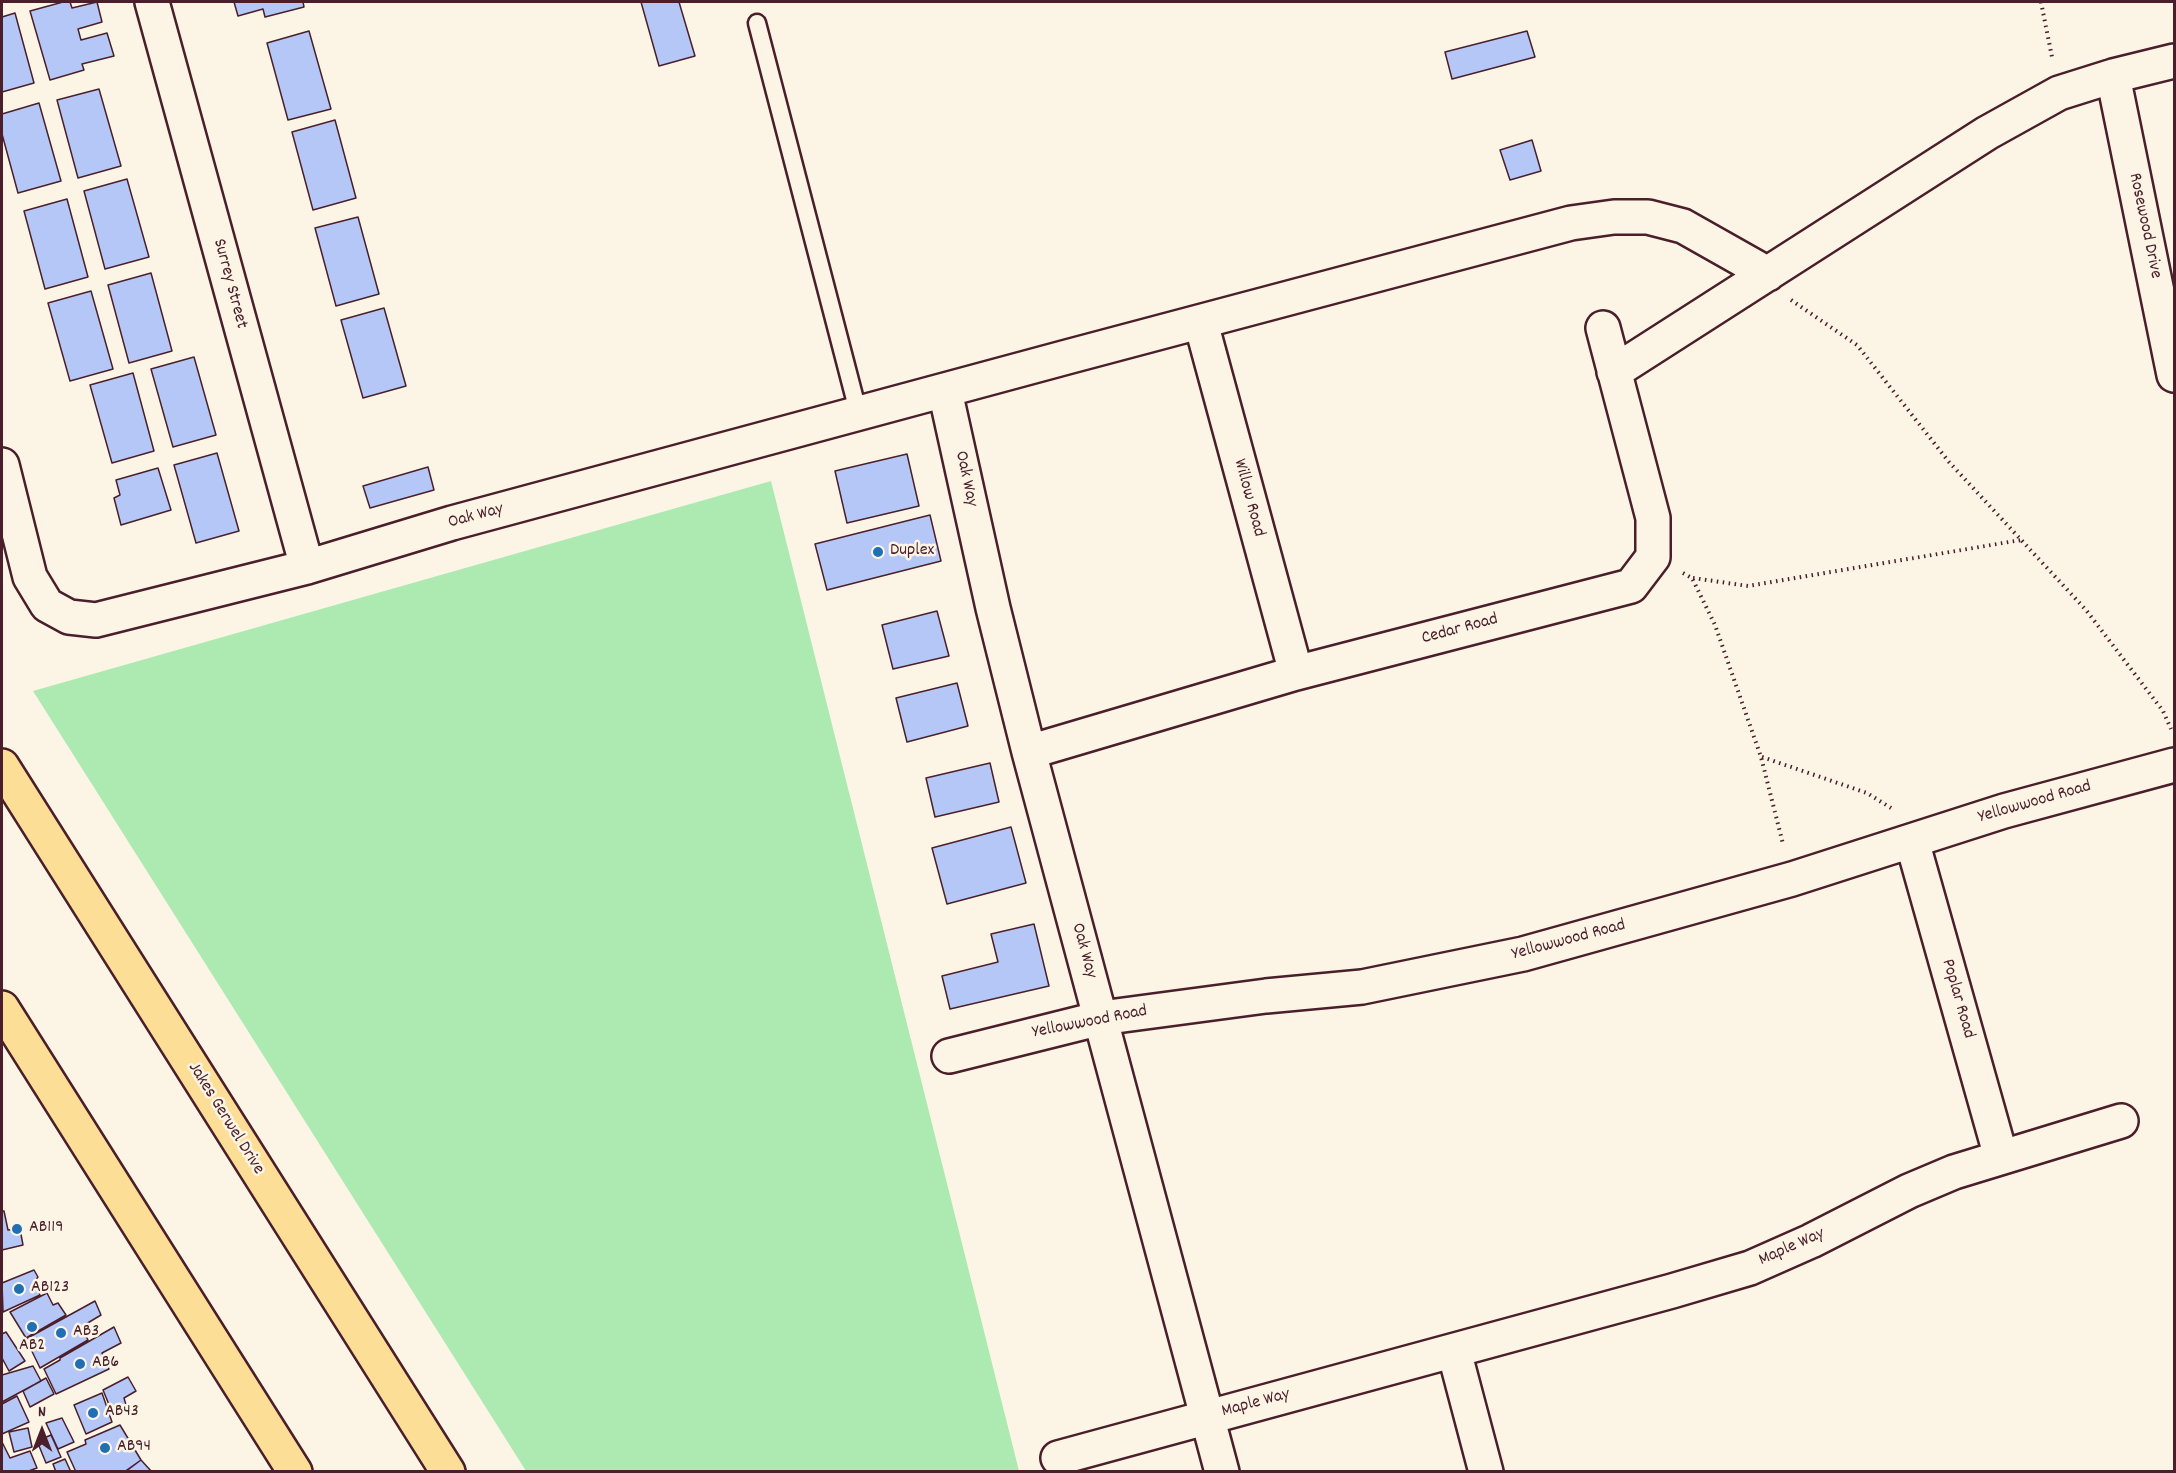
<!DOCTYPE html>
<style>
body{margin:0}
#map{position:relative;width:2176px;height:1473px;overflow:hidden;background:#fcf5e5;font-family:Dekko,sans-serif}
canvas{display:block}
.frame{position:absolute;inset:0;border:3px solid #4a1f2b;pointer-events:none}
.north{position:absolute;left:12px;top:1401px;width:60px;height:60px;-webkit-text-stroke:4px #fcf5e5;paint-order:stroke;rotate:0deg;font-size:16px;font-weight:700;line-height:24px;text-align:center;color:#4a1f2b}
.north::after{content:'';display:block;margin:auto;width:21px;height:27px;background:#4a1f2b;clip-path:polygon(50% 0,100% 100%,50% 72%,0 100%)}
</style>
<div id="map">
<canvas width="2176" height="1473"></canvas>
<div class="frame"></div>
<div class="north">N</div>
</div>
<script>
const c = document.querySelector('canvas').getContext('2d');
c.lineJoin = 'round';
function paint(path, color) { c.fillStyle = color; c.fill(path, 'evenodd'); }
const shape = rows => new Path2D(rows.map(r => 'M' + r).join(''));
function strokePath(path, color, width, dash) { c.strokeStyle = color; c.lineWidth = width; c.lineCap = dash ? 'butt' : 'round'; c.setLineDash(dash || []); c.stroke(path); }
function write(font, color, halo, rows, align = 'center') {
  c.font = font + ' Dekko,sans-serif'; c.lineWidth = 5; c.setLineDash([]); c.textBaseline = 'middle'; c.strokeStyle = halo; c.fillStyle = color; for (const [text, x, y, turn = 0] of rows) {
    c.save(); c.translate(x, y); c.rotate((+turn || 0) * Math.PI / 180); c.textAlign = isNaN(turn) ? turn : align; if (halo) c.strokeText(text, 0, 0); c.fillText(text, 0, 0); c.restore();
  }
}
paint(shape([
 [771,481,1019,1471,526,1471,33,691]
]), '#aceab2');
const building = shape([
 [63,2,70,2,72,8,97,2,102,22,78,29,81,40,107,33,114,56,82,64,84,70,50,80,30,11,63,2],
 [234,2,303,2,304,7,265,17,263,9,238,16,234,2],
 [641,2,679,2,695,56,659,66,641,2],
 [15,13,34,83,2,92,2,17,15,13],
 [309,31,331,109,288,120,267,43,309,31],
 [1527,31,1535,57,1452,79,1445,52,1527,31],
 [99,89,121,166,78,178,57,100,99,89],
 [39,103,61,181,18,193,2,134,2,114,39,103],
 [335,120,356,198,313,210,292,132,335,120],
 [1532,140,1541,171,1510,180,1500,150,1532,140],
 [127,179,149,257,105,269,84,191,127,179],
 [67,199,88,277,45,289,24,211,67,199],
 [358,217,379,294,336,306,315,228,358,217],
 [151,273,172,351,129,363,108,285,151,273],
 [91,291,113,369,70,381,48,303,91,291],
 [384,308,406,386,363,398,341,320,384,308],
 [194,357,216,435,173,447,151,369,194,357],
 [133,373,154,451,112,463,90,385,133,373],
 [217,453,239,531,196,543,174,465,217,453],
 [907,454,919,506,847,523,835,471,907,454],
 [428,467,434,490,370,508,363,486,428,467],
 [158,468,171,510,121,525,114,498,120,495,116,480,158,468],
 [930,515,941,561,827,590,815,544,930,515],
 [937,611,949,656,893,669,882,625,937,611],
 [957,683,968,726,907,742,896,698,957,683],
 [990,763,999,802,935,817,926,778,990,763],
 [1011,827,1026,883,947,904,932,848,1011,827],
 [1034,924,1049,986,950,1009,942,976,998,962,991,934,1034,924],
 [2,1211,4,1211,8,1230,20,1229,23,1245,2,1250,2,1211],
 [34,1270,38,1277,34,1282,40,1295,3,1312,2,1283,34,1270],
 [47,1293,53,1305,58,1303,66,1315,26,1338,10,1312,47,1293],
 [95,1301,101,1315,81,1327,88,1340,40,1368,26,1339,95,1301],
 [114,1327,121,1343,102,1353,109,1369,56,1394,44,1369,60,1360,60,1358,114,1327],
 [6,1332,25,1361,9,1371,2,1358,2,1334,6,1332],
 [33,1366,41,1381,2,1402,2,1375,33,1366],
 [128,1377,136,1391,124,1398,126,1405,112,1412,103,1390,128,1377],
 [46,1378,54,1394,30,1407,23,1391,46,1378],
 [102,1393,112,1422,86,1434,74,1405,102,1393],
 [17,1396,29,1422,2,1434,2,1404,17,1396],
 [62,1418,74,1442,58,1449,46,1423,62,1418],
 [120,1425,141,1460,124,1472,76,1472,67,1452,86,1444,85,1440,120,1425],
 [28,1428,32,1447,14,1452,9,1432,28,1428],
 [51,1435,61,1457,46,1463,37,1441,51,1435],
 [2,1442,10,1458,30,1451,37,1468,26,1472,2,1472,2,1442],
 [65,1459,71,1472,56,1472,53,1464,65,1459],
 [141,1460,152,1472,125,1472,141,1460]
]);
paint(building, '#b5c7f7');
strokePath(building, '#4a1f2b', 1.5);
const lane = shape([
 [757,23,859,415]
]);
const street = shape([
 [152,2,307,567],
 [2113,76,2174,375],
 [1201,323,1296,673],
 [1614,372,1987,133,2059,93,2113,76,2174,61],
 [945,391,993,608,1029,752,1222,1472],
 [2,465,30,577,47,605,69,617,96,620,307,567,452,523,1067,357,1571,223,1614,217,1648,217,1683,226,1768,274],
 [1029,752,1296,673,1631,586,1653,557,1653,518,1603,328],
 [1912,841,2001,1157],
 [949,1056,1101,1018,1266,996,1362,987,1523,954,1792,879,2004,811,2174,765],
 [1454,1351,1486,1472],
 [1058,1458,1672,1291,1750,1268,1811,1241,1909,1191,1954,1172,2121,1121]
]);
const primary = shape([
 [2,766,448,1472],
 [2,1008,295,1472]
]);
strokePath(lane, '#4a1f2b', 21);
strokePath(street, '#4a1f2b', 38);
strokePath(primary, '#4a1f2b', 38);
strokePath(shape([
 [2041,2,2052,57],
 [1791,300,1857,345,1949,462,2086,610,2163,711,2171,729],
 [1683,573,1692,578,1715,625,1761,757,1783,844],
 [1693,578,1748,586,2021,540],
 [1762,757,1867,793,1891,808]
]), '#4a1f2b', 4, [1.5, 4.5]);
strokePath(lane, '#fcf5e5', 16);
strokePath(street, '#fcf5e5', 33);
strokePath(primary, '#fdde96', 33);
for (const [x, y, r, color] of [
 [878,552,6,"#1f6fb2"],
 [17,1229,6,"#1f6fb2"],
 [19,1289,6,"#1f6fb2"],
 [32,1327,6,"#1f6fb2"],
 [61,1333,6,"#1f6fb2"],
 [80,1364,6,"#1f6fb2"],
 [93,1413,6,"#1f6fb2"],
 [105,1448,6,"#1f6fb2"]
]) { const dot = new Path2D(); dot.arc(x, y, r, 0, 2 * Math.PI); c.fillStyle = color; c.fill(dot); strokePath(dot, '#fcf5e5', 2); }
write('18px', '#4a1f2b', '#fcf5e5', [
 ["Rosewood Drive",2144,226,78],
 ["Surrey Street",229,284,75],
 ["Oak Way",965,479,78],
 ["Willow Road",1248,498,75],
 ["Oak Way",476,517,-15],
 ["Cedar Road",1460,630,-15],
 ["Yellowwood Road",2035,803,-16],
 ["Yellowwood Road",1569,941,-15],
 ["Oak Way",1083,951,75],
 ["Poplar Road",1957,999,74],
 ["Yellowwood Road",1090,1023,-11],
 ["Jakes Gerwel Drive",225,1119,58],
 ["Maple Way",1792,1248,-24],
 ["Maple Way",1256,1404,-15]
]);
write('18px', '#4a1f2b', '#fcf5e5', [
 ["Duplex",890,552],
 ["AB119",29,1229],
 ["AB123",31,1289],
 ["AB3",73,1333],
 ["AB2",32,1347,"center"],
 ["AB6",92,1364],
 ["AB43",105,1413],
 ["AB94",117,1448]
], 'left');
</script>
